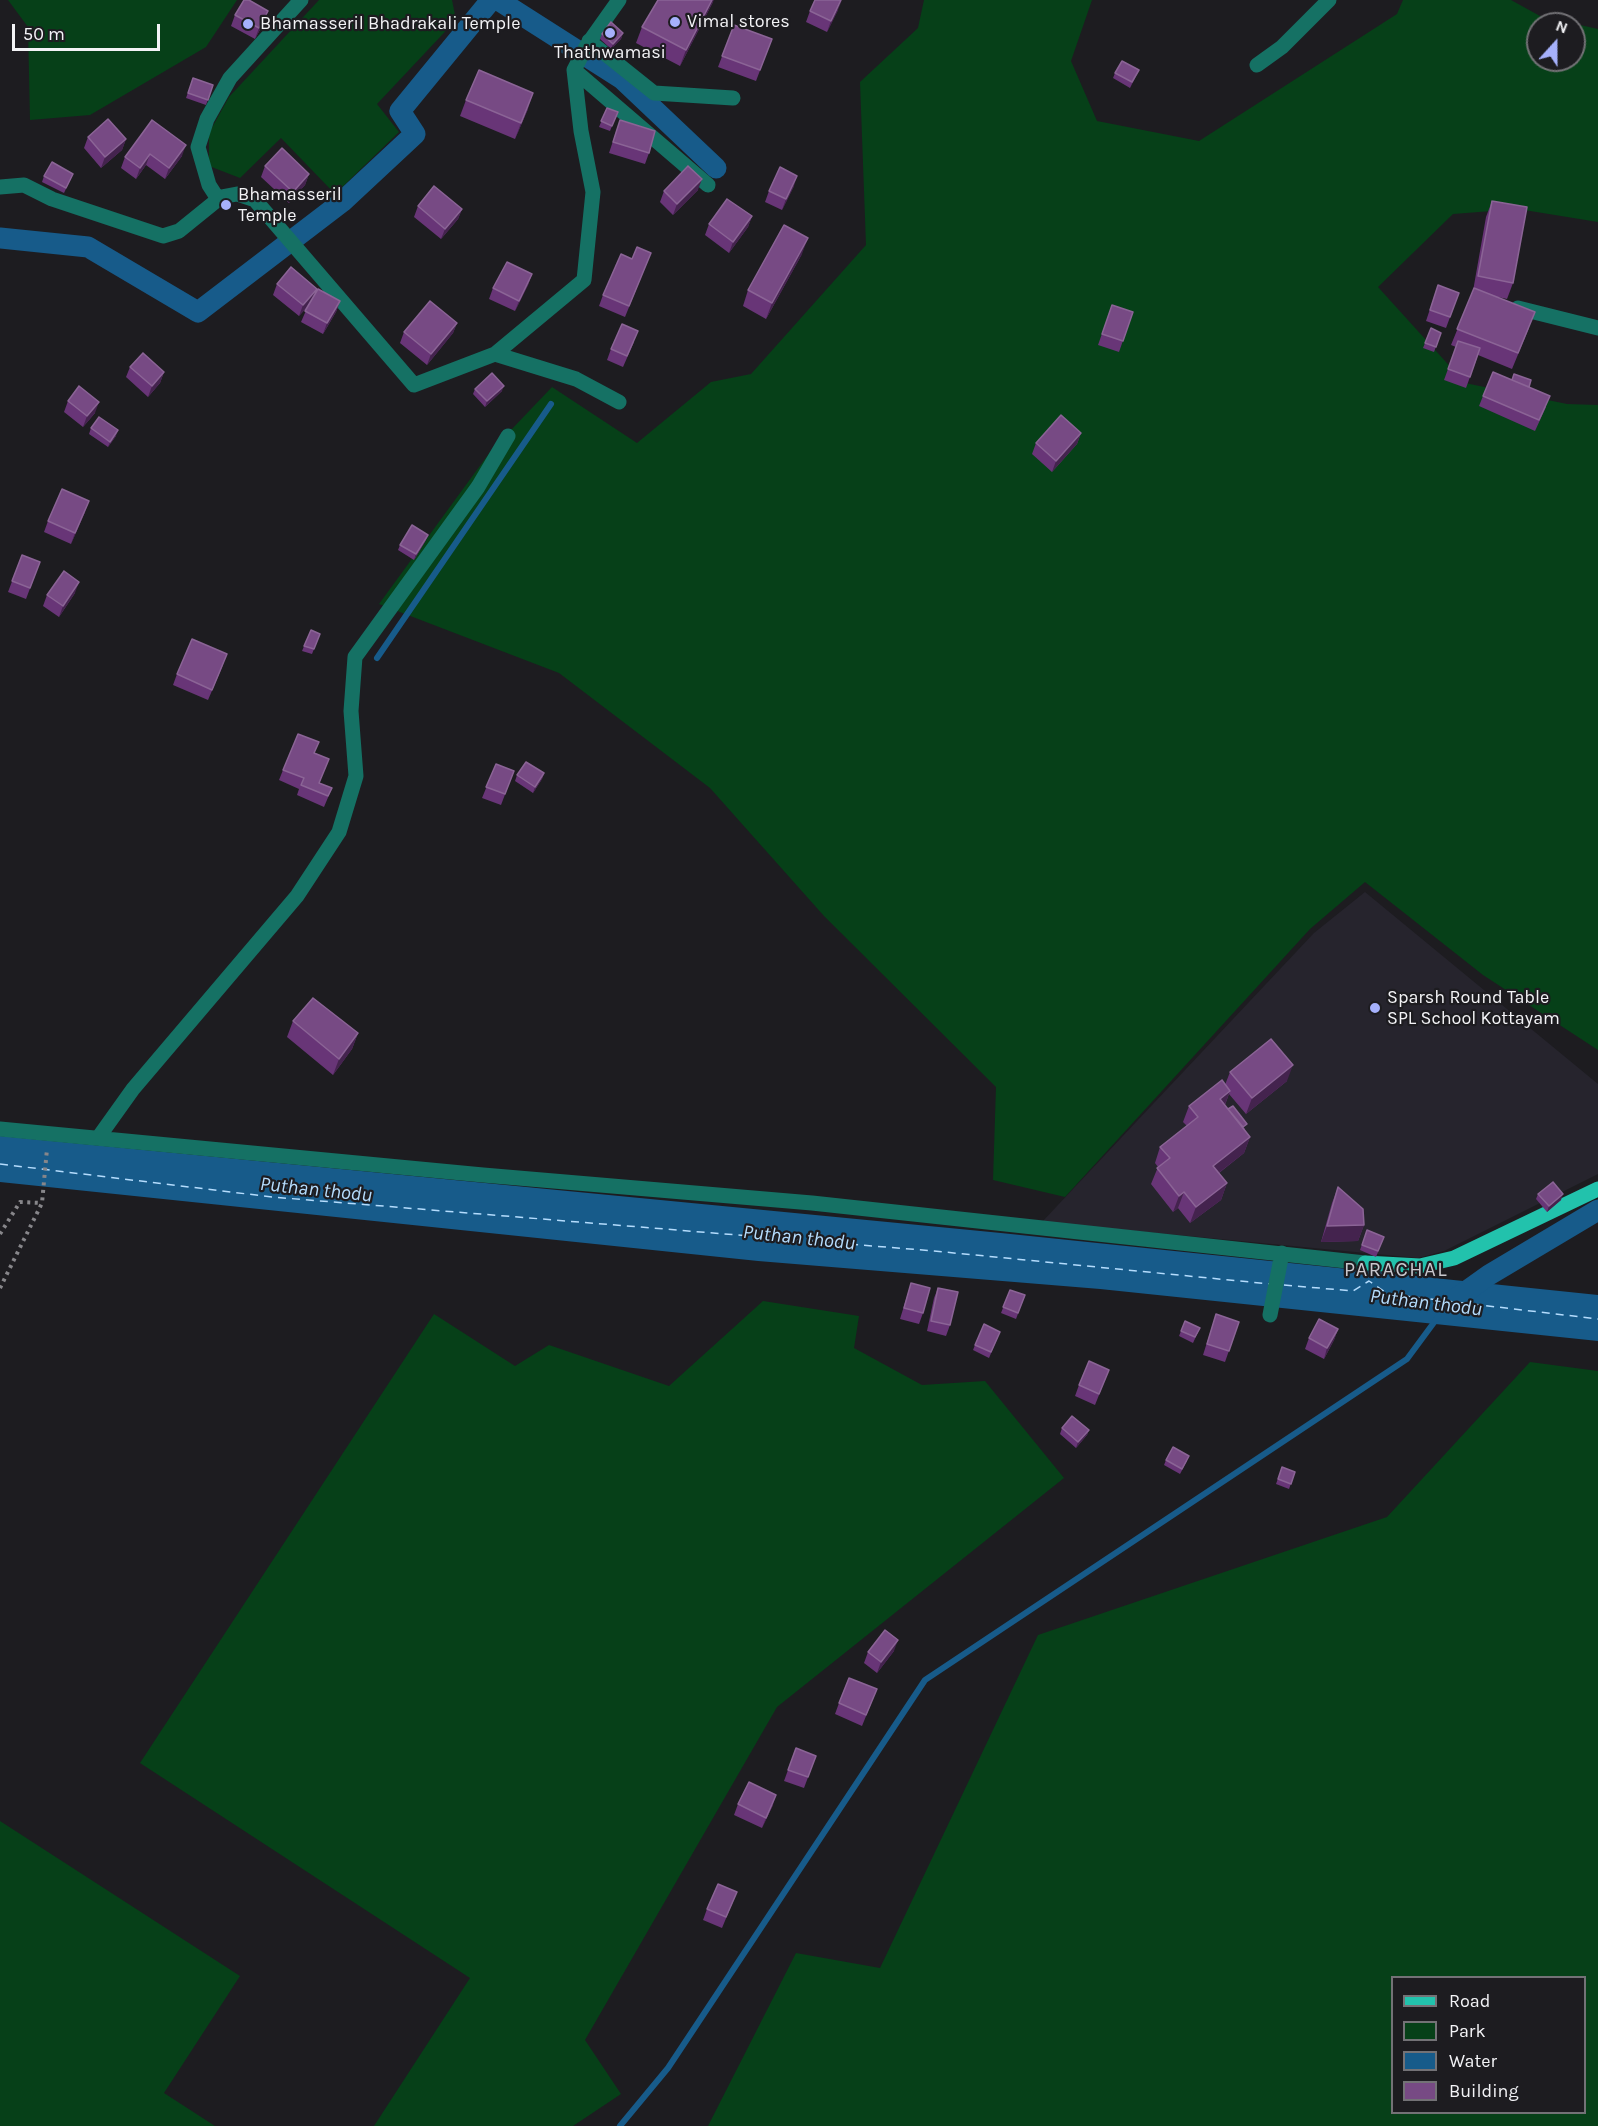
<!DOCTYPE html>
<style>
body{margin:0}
#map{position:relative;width:1598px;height:2126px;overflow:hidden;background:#1d1c20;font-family:Karla,sans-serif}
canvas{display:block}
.legend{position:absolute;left:1391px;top:1976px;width:195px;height:138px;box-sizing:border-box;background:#1d1c20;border:2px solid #737276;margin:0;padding:8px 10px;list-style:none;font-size:18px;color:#f3f3f6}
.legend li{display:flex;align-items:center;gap:12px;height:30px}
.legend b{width:30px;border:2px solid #737276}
.north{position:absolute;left:1526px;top:12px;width:60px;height:60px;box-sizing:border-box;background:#1d1c20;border:2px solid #737276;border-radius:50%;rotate:21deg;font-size:16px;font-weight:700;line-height:24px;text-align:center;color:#f3f3f6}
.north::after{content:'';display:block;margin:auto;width:21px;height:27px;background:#a6b1fc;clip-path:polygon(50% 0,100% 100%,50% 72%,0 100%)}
.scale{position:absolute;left:12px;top:24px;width:148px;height:27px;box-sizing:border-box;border:3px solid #f3f3f6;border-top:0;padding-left:8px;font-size:18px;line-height:21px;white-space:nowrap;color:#f3f3f6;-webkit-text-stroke:4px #1d1c20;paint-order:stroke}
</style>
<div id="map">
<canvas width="1598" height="2126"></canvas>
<ul class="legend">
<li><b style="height:8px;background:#22c2ac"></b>Road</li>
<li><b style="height:16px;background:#064018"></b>Park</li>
<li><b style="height:16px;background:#175b8a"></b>Water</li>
<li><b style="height:16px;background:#774a84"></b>Building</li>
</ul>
<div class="north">N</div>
<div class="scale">50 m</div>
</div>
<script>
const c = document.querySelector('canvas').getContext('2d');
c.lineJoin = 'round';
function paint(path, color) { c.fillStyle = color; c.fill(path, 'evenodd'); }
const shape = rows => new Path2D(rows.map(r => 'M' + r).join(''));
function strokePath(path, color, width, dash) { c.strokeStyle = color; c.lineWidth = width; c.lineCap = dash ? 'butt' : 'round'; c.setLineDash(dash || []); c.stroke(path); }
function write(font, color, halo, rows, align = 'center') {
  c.font = font + ' Karla,sans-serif'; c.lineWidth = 4.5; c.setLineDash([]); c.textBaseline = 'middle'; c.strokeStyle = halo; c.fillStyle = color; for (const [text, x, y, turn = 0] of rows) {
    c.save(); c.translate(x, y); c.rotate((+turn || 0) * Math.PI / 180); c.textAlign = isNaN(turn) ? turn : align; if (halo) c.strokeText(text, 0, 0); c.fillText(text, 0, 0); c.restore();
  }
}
paint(shape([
 [1365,892,1598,1084,1598,1174,1444,1251,1418,1258,1042,1222,1314,933]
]), '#26242d');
paint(shape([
 [8,0,237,0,206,47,90,115,30,120,28,27],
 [319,0,452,0,456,20,377,104,399,132,335,194,281,138,240,178,209,166,209,133,229,97],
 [924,0,1092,0,1071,61,1097,121,1199,141,1397,14,1403,0,1511,0,1540,16,1598,29,1598,222,1518,209,1453,214,1378,287,1465,383,1567,404,1598,405,1598,1050,1483,975,1365,882,1310,929,1065,1197,993,1180,996,1087,824,916,710,788,559,673,379,604,490,452,552,387,637,443,711,382,751,374,866,245,860,82,918,28],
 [1538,24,1574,24,1574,60,1538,60],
 [763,1301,859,1316,854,1348,922,1385,985,1381,1064,1478,777,1707,585,2040,621,2094,573,2126,374,2126,470,1978,140,1763,434,1314,515,1366,549,1345,669,1386],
 [1530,1362,1598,1371,1598,2126,708,2126,796,1953,880,1968,1038,1635,1387,1517],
 [1392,1978,1584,1978,1584,2112,1392,2112],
 [0,1821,240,1976,164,2093,215,2126,0,2126]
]), '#064018');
paint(shape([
 [0,1136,1001,1233,1598,1295,1598,1341,1100,1289,758,1261,0,1182]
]), '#175b8a');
strokePath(shape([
 [377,658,551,404],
 [620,2126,668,2068,925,1680,1407,1359,1438,1317]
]), '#175b8a', 6);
strokePath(shape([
 [498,0,622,79,716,168],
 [0,238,88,247,198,312,342,202,415,134,400,111,491,0],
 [1454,1300,1489,1275,1598,1210]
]), '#175b8a', 21);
strokePath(shape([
 [0,1164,272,1197,934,1251,1270,1284],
 [1284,1285,1353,1291,1369,1281,1388,1294,1598,1319]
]), '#b4dcfd', 1.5, [8, 6]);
strokePath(shape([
 [0,1234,20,1202,42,1203],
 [0,1288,42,1203,47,1149]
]), '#87868a', 4, [3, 4.5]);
strokePath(shape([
 [589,41,654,93,733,98],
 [1257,65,1282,47,1329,0],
 [574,70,708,185],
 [0,187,24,185,52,199,163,236,179,231,221,197,237,194,255,200,414,385,495,354,584,280,593,192,581,131,574,70,587,45,619,0],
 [218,199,209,185,198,147,207,119,230,78,301,0],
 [1518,308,1598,328],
 [495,354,576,379,619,402],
 [0,1129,483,1175,812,1203,1365,1263],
 [98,1138,133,1089,297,896,339,832,356,776,351,711,355,657,478,487,508,436],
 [1270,1315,1282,1253]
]), '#157164', 15);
strokePath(shape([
 [1365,1263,1420,1266,1454,1258,1598,1189]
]), '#22c2ac', 15);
paint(shape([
 [713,2,680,66,636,43,642,27],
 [838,10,827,32,806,22,810,11],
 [268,11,264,22,255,39,231,26,235,15],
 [734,25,772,39,756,81,718,67],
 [623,33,621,39,611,49,600,39,602,34],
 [1139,70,1130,88,1113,78,1115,73],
 [193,78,213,85,206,105,186,98],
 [466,100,528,109,515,139,460,116],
 [607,108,618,112,610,131,599,127],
 [152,120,182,156,165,179,146,165,136,179,121,168,125,157],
 [620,120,649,153,645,164,609,153],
 [88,137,126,139,122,150,101,168,84,148],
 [265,166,309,174,305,185,289,203,261,177],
 [73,174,64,193,42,182,44,176],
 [794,186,782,210,765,202,769,191],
 [698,190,673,215,660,202,664,191],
 [1492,201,1513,283,1507,299,1498,297,1529,328,1512,369,1478,355,1466,388,1444,380,1456,347,1451,345,1473,291,1486,217],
 [418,206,462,209,458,219,441,239,414,217],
 [752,216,748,227,729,253,705,235,709,224],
 [651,253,625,317,599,306,603,295,632,259],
 [802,254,766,319,743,306,748,290],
 [532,274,528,285,515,311,489,299,493,288],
 [277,284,317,289,340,301,336,312,323,334,301,322,308,306,299,316,273,295],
 [1438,285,1459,293,1446,328,1426,321],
 [1112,305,1133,312,1119,352,1098,345],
 [457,323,453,333,427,365,400,343,404,332],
 [1431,328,1441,333,1434,352,1423,348],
 [634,342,623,367,607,360,611,349],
 [130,367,164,372,160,383,148,397,126,377],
 [1529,387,1546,407,1535,431,1479,406,1483,396],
 [475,389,502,391,485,407,473,394],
 [68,401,95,413,83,427,64,412],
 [91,428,116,436,108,447,89,434],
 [1081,433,1077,444,1052,472,1032,454,1036,443],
 [85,512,71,544,44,532,48,521],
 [426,540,414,560,398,550,400,545],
 [22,555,40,562,26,599,8,592],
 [75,593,59,617,43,606,47,595],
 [311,630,320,634,312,654,302,651],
 [223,665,208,700,173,685,177,674],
 [315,753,329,759,319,783,332,788,324,807,297,795,299,789,279,780,283,770],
 [496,764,514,771,501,805,482,798],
 [544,773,542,779,533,793,515,781,517,775],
 [293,1021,358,1033,352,1049,333,1075,287,1037],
 [1230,1072,1287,1081,1246,1114,1229,1094,1225,1105,1245,1129,1245,1130,1250,1137,1244,1153,1219,1173,1227,1183,1221,1200,1190,1223,1178,1208,1173,1212,1151,1184,1158,1167,1155,1163,1160,1147,1187,1126,1183,1122,1189,1106,1225,1085],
 [1338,1187,1364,1225,1358,1241,1321,1242,1332,1203],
 [1538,1194,1561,1200,1547,1212,1536,1199],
 [1367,1230,1384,1237,1376,1257,1360,1250],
 [911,1283,923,1313,919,1324,900,1319],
 [938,1288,950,1325,946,1336,927,1331,934,1298],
 [1010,1290,1025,1295,1016,1319,1001,1313],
 [1216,1314,1239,1322,1225,1362,1203,1355],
 [1185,1321,1200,1328,1193,1343,1179,1336],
 [1338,1329,1334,1340,1324,1359,1305,1349,1309,1338],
 [998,1337,989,1358,973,1350,975,1345],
 [1105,1380,1095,1405,1075,1396,1079,1385],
 [1062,1428,1089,1430,1087,1435,1076,1448,1060,1434],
 [1166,1460,1187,1461,1180,1474,1164,1465],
 [1282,1467,1295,1472,1289,1489,1276,1484],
 [894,1651,877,1673,864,1663,868,1652],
 [877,1689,862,1726,835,1714,839,1703],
 [796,1748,816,1756,804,1788,784,1781],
 [738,1804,773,1805,762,1828,734,1815],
 [737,1892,722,1928,703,1920,707,1909]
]), '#683577');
paint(shape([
 [712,0,714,0,680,66,686,50],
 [842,0,838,10,827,32,831,21],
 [268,11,264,22,255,39,259,28],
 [623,33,621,39,611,49,613,44],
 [533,93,528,109,515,139,521,123],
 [126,139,122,150,101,168,105,157],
 [186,145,182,156,165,179,169,168],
 [150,154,146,165,136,179,140,168],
 [309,174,305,185,289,203,293,192],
 [797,176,794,186,782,210,786,199],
 [702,179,698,190,673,215,677,204],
 [462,209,458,219,441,239,445,229],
 [752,216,748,227,729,253,733,242],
 [808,238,802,254,766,319,772,303],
 [532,274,528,285,515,311,519,301],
 [317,289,313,300,299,316,303,305],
 [340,301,336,312,323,334,327,323],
 [457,323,453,333,427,365,431,354],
 [164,372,160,383,148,397,152,386],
 [504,386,502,391,485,407,487,401],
 [99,402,95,413,83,427,87,416],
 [118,430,116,436,108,447,110,442],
 [1081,433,1077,444,1052,472,1056,461],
 [89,501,85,512,71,544,75,533],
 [428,535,426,540,414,560,416,554],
 [79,582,75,593,59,617,63,606],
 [544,773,542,779,533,793,535,787],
 [358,1033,352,1049,333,1075,339,1059],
 [1293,1065,1287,1081,1246,1114,1252,1098],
 [1230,1091,1224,1107,1220,1099],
 [1250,1137,1244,1153,1207,1182,1213,1166],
 [1227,1183,1221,1200,1190,1223,1196,1207],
 [1184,1192,1178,1208,1173,1212,1179,1196],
 [1563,1194,1561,1200,1547,1212,1549,1206],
 [1364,1225,1358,1241,1321,1242,1327,1226],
 [1338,1329,1334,1340,1324,1359,1327,1348],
 [1089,1430,1087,1435,1076,1448,1078,1442],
 [898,1640,894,1651,877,1673,881,1662],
 [776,1795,773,1805,762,1828,766,1818]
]), '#44234e');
const building = shape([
 [244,0,249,0,268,11,259,28,235,15,244,0],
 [658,0,712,0,686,50,642,27,658,0],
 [815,0,841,0,831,21,810,11,815,0],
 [611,22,623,33,613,44,602,34,611,22],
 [734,25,772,39,760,70,722,56,734,25],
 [1122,61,1139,70,1132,82,1115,73,1122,61],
 [479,70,533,93,521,123,466,100,479,70],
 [193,78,213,85,208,100,188,93,193,78],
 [607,108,618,112,612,126,601,121,607,108],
 [108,119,126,139,105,157,88,137,108,119],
 [152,120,186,145,169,168,150,154,140,168,125,157,152,120],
 [620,120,655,131,649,153,613,142,620,120],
 [282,148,309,174,293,192,265,166,282,148],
 [52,162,73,174,66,188,44,176,52,162],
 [688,166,702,179,677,204,664,191,688,166],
 [780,167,797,176,786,199,769,191,780,167],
 [434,186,462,209,445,229,418,206,434,186],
 [727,199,752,216,733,242,709,224,727,199],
 [1492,201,1527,207,1513,283,1478,276,1492,201],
 [784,225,808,238,772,303,748,290,784,225],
 [637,247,651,253,629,306,603,295,621,254,632,259,637,247],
 [507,262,532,274,519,301,493,288,507,262],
 [291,267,317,289,303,305,277,284,291,267],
 [1438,285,1459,293,1450,317,1430,310,1438,285],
 [1474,288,1535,312,1518,353,1457,329,1474,288],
 [318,289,340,301,327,323,305,311,318,289],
 [430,301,457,323,431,354,404,332,430,301],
 [1112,305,1133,312,1123,341,1102,334,1112,305],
 [622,324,638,331,627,356,611,349,622,324],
 [1431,328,1441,333,1436,347,1425,343,1431,328],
 [1458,341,1480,348,1470,377,1448,369,1458,341],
 [143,353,164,372,152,386,130,367,143,353],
 [1493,372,1550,396,1539,420,1483,396,1493,372],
 [492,373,504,386,487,401,475,389,492,373],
 [1514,374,1531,380,1529,387,1512,380,1514,374],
 [79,386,99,402,87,416,68,401,79,386],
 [1061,415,1081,433,1056,461,1036,443,1061,415],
 [99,417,118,430,110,442,91,428,99,417],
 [62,489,89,501,75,533,48,521,62,489],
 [412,525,428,535,416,554,400,545,412,525],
 [22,555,40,562,30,588,12,581,22,555],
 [64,571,79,582,63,606,47,595,64,571],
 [311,630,320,634,314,649,304,646,311,630],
 [192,639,227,654,212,690,177,674,192,639],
 [298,734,319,742,314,753,329,759,319,783,332,788,328,796,301,785,304,778,283,770,298,734],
 [526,762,544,773,535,787,517,775,526,762],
 [496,764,514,771,505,794,486,787,496,764],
 [313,998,358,1033,339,1059,293,1021,313,998],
 [1271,1039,1293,1065,1252,1098,1230,1072,1271,1039],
 [1222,1080,1230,1091,1220,1099,1250,1137,1213,1166,1227,1183,1196,1207,1184,1192,1179,1196,1157,1168,1170,1158,1160,1147,1198,1117,1189,1106,1222,1080],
 [1233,1106,1247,1124,1243,1127,1228,1109,1233,1106],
 [1553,1182,1563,1194,1549,1206,1538,1194,1553,1182],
 [1338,1187,1363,1209,1364,1225,1327,1226,1338,1187],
 [1367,1230,1384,1237,1378,1251,1362,1245,1367,1230],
 [911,1283,930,1288,923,1313,904,1308,911,1283],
 [938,1288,958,1292,950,1325,931,1321,938,1288],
 [1010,1290,1025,1295,1018,1313,1003,1307,1010,1290],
 [1216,1314,1239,1322,1229,1351,1207,1344,1216,1314],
 [1319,1319,1338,1329,1327,1348,1309,1338,1319,1319],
 [1185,1321,1200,1328,1195,1337,1181,1331,1185,1321],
 [984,1324,1000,1332,991,1352,975,1345,984,1324],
 [1089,1361,1109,1370,1099,1394,1079,1385,1089,1361],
 [1072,1416,1089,1430,1078,1442,1062,1428,1072,1416],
 [1173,1447,1189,1456,1182,1469,1166,1460,1173,1447],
 [1282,1467,1295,1472,1291,1484,1278,1479,1282,1467],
 [885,1630,898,1640,881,1662,868,1652,885,1630],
 [849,1678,877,1689,866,1715,839,1703,849,1678],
 [796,1748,816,1756,808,1777,788,1770,796,1748],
 [749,1782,776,1795,766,1818,738,1804,749,1782],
 [718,1884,737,1892,726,1917,707,1909,718,1884]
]);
paint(building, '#774a84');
strokePath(building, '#8b6496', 1.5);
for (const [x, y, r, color] of [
 [675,22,6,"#a6b1fc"],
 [248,24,6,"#a6b1fc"],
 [610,33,6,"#a6b1fc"],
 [226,205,6,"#a6b1fc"],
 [1375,1008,6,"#a6b1fc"]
]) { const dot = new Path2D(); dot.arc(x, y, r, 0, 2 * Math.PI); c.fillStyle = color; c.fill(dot); strokePath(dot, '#1d1c20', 2); }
write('18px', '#f3f3f6', '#1d1c20', [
 ["Vimal stores",687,22],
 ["Bhamasseril Bhadrakali Temple",260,24],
 ["Thathwamasi",610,53,"center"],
 ["Bhamasseril",238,195],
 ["Temple",238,216],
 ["Sparsh Round Table",1387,998],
 ["SPL School Kottayam",1387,1019]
], 'left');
write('italic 20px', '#b4dcfd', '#1d1c20', [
 ["Puthan thodu",316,1190,6],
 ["Puthan thodu",799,1238,6],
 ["Puthan thodu",1426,1303,7]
]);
c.letterSpacing = '1.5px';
write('20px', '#c9c8ce', '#1d1c20', [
 ["PARACHAL",1396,1270]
]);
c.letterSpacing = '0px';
</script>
